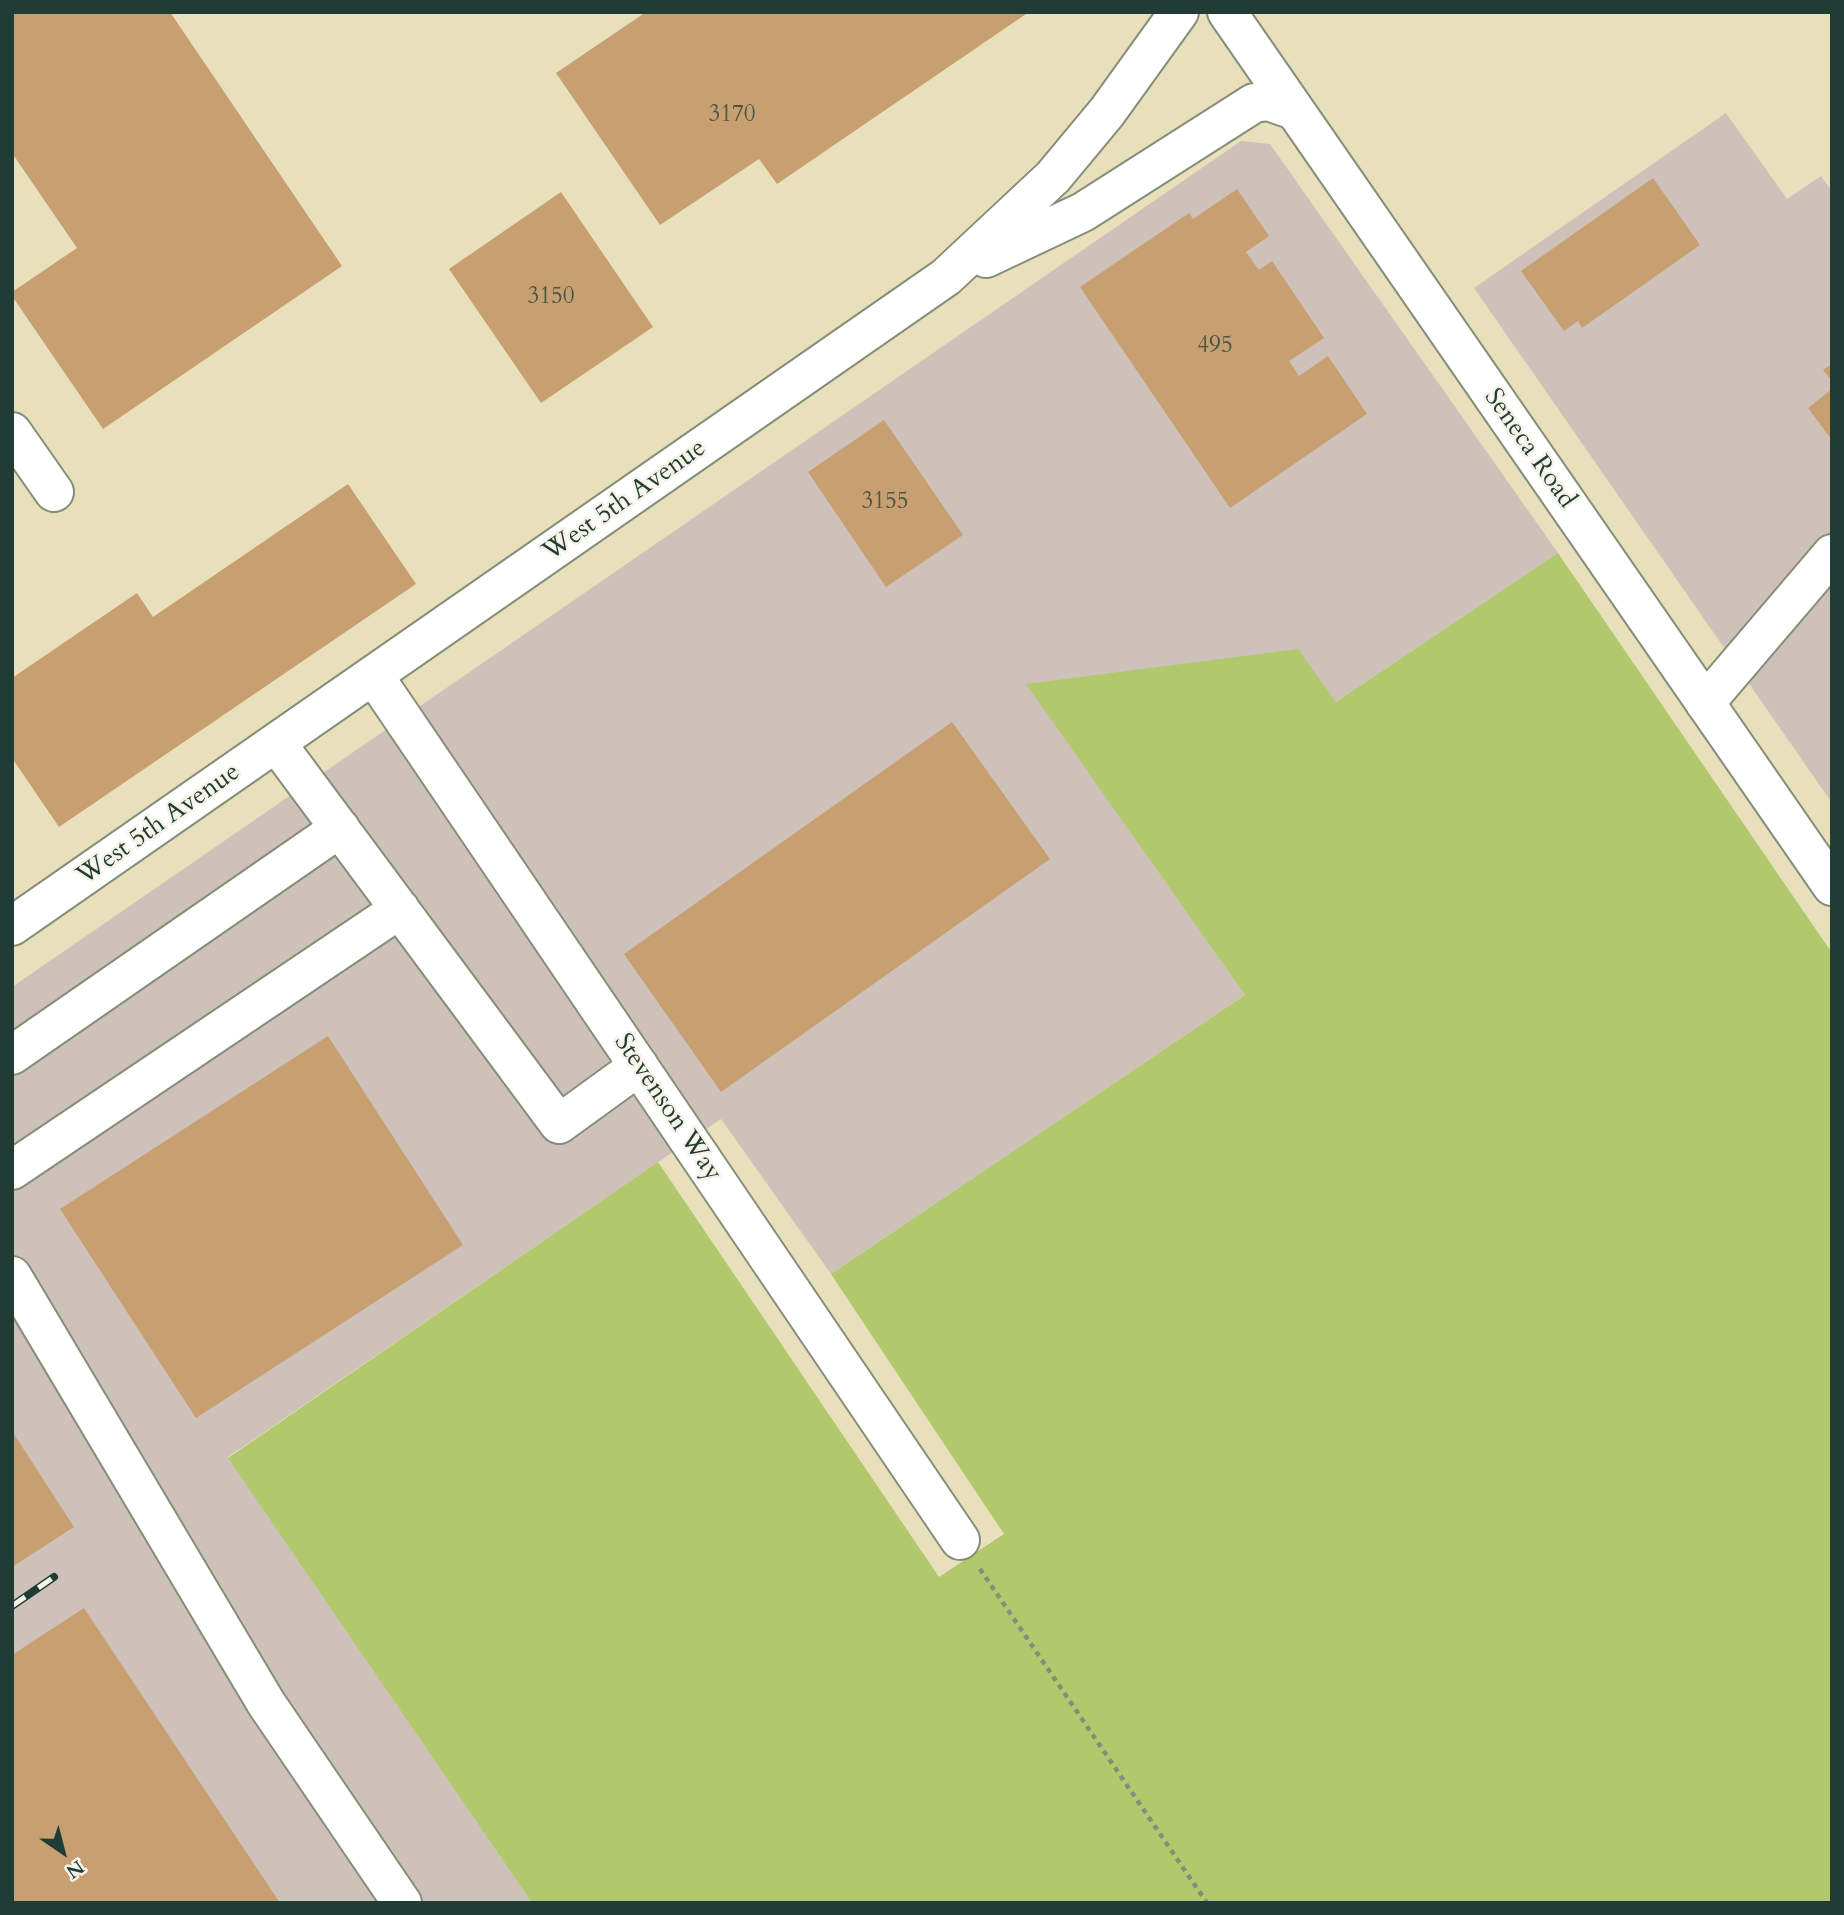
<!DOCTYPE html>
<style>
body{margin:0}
#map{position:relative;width:1844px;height:1915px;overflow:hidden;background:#e8e0bb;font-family:Cardo,serif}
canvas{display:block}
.frame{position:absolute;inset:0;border:14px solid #1f3d34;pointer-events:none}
.north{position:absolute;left:28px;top:1817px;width:70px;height:70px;-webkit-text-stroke:5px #f7f3e8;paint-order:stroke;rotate:145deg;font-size:19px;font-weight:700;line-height:28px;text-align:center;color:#1f3d34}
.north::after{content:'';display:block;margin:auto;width:24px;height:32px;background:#1f3d34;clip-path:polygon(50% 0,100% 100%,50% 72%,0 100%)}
</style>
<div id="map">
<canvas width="1844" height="1915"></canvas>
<div class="frame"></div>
<div class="north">N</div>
</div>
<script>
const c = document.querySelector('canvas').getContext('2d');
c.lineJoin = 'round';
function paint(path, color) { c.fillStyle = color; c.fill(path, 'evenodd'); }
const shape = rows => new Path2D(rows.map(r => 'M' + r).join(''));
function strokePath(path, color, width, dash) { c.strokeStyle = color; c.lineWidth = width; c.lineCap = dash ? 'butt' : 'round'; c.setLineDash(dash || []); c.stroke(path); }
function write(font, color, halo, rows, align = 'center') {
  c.font = font + ' Cardo,serif'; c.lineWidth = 5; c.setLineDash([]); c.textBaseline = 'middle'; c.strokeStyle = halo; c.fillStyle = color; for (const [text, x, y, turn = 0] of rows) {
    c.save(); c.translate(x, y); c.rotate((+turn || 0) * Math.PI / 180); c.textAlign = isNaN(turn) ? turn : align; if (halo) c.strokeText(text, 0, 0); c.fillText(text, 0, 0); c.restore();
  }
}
paint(shape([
 [1726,113,1787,199,1821,176,1832,191,1832,803,1474,288],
 [1241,141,1270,144,1558,553,1336,702,1027,684,1245,995,831,1274,721,1119,228,1457,532,1903,12,1903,12,987]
]), '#cec1b9');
paint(shape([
 [1558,553,1832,953,1832,1903,532,1903,228,1458,658,1162,939,1577,1004,1534,831,1274,1245,995,1026,684,1298,649,1336,702]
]), '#b2c86c');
paint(shape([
 [12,12,170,12,342,266,103,429,12,296,12,292,77,248,12,153],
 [646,12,1029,12,777,184,759,159,660,225,556,73],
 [1653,178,1700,245,1582,328,1578,321,1564,331,1521,271],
 [1237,189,1269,236,1246,252,1259,270,1272,261,1324,338,1289,361,1299,376,1328,356,1367,414,1230,508,1080,287,1189,213,1193,219],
 [561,192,653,327,541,403,449,269],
 [1832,364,1832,381,1823,370],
 [1832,389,1832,440,1808,408],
 [884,420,963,535,886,587,808,472],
 [348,484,416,584,59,827,12,758,12,678,137,593,153,617],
 [952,722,1050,859,721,1092,624,954],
 [328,1036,463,1245,196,1418,60,1209],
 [12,1431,74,1527,12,1567],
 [84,1608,280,1903,12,1903,12,1655]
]), '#c89f71');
const minor = shape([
 [986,258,1083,212,1254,103,1268,101,1294,110],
 [12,432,54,492],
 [374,676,960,1540],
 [1705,703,1832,554],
 [277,744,559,1124,639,1066],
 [12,926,946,277,1053,177,1107,112,1179,12],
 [12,1055,340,828],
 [12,1170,400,909],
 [12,1276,266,1703,402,1903]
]);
const major = shape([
 [1227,12,1832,886]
]);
strokePath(minor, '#848e78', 42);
strokePath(major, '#848e78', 42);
strokePath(shape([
 [980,1569,1207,1903]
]), '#848e78', 4.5, [5, 5]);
strokePath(minor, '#fff', 38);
strokePath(major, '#fff', 38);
const rail = shape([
 [12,1606,54,1577]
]);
strokePath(rail, '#1f3d34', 8);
strokePath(rail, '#f7f3e8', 5, [16]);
write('23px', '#495643', null, [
 ["3170",732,116],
 ["3150",551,298],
 ["495",1215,347],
 ["3155",885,503]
]);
write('26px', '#1f3d34', '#f7f3e8', [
 ["Seneca Road",1529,449,55],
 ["West 5th Avenue",625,501,-35],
 ["West 5th Avenue",159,825,-35],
 ["Stevenson Way",667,1108,56]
]);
</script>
